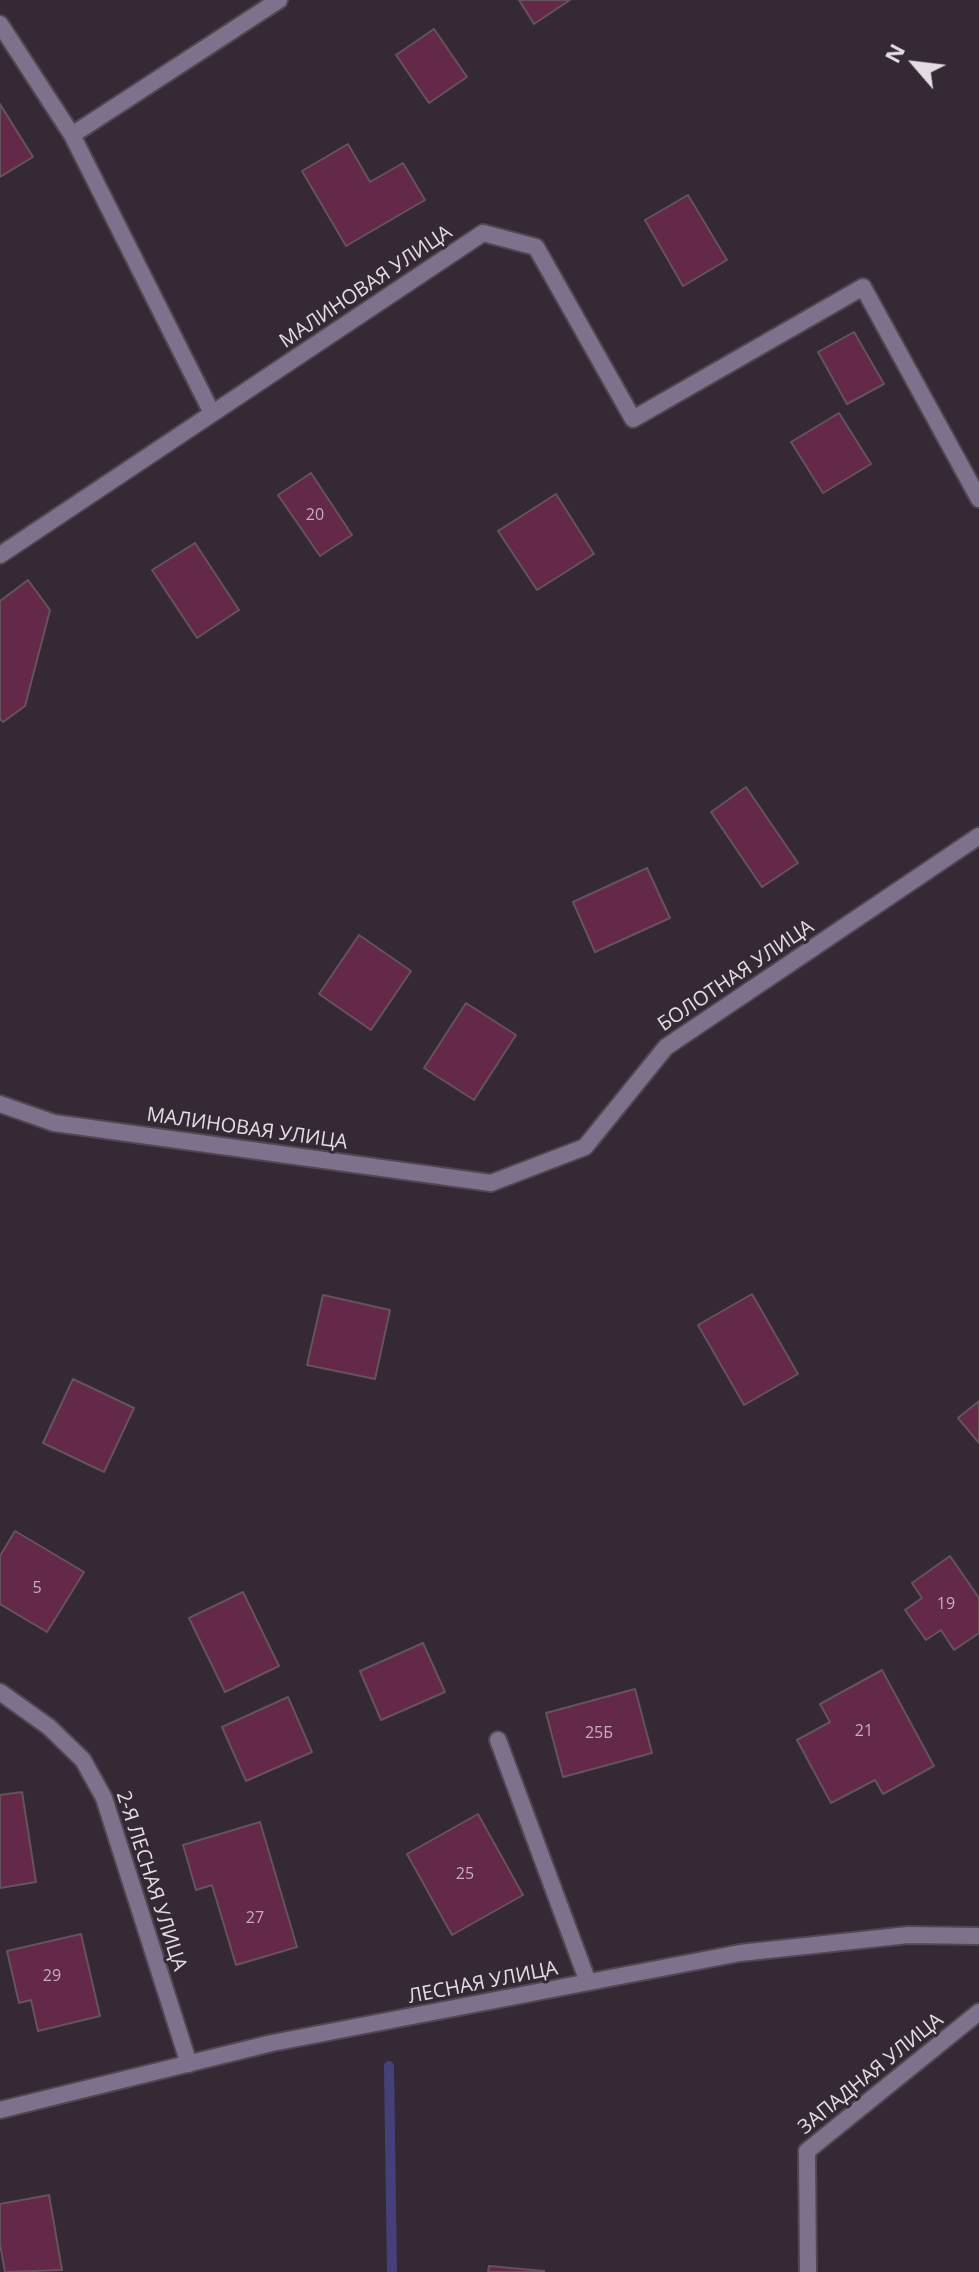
<!DOCTYPE html>
<meta charset="utf-8">
<style>
body{margin:0}
#map{position:relative;width:979px;height:2272px;overflow:hidden;background:#352935;font-family:"Open Sans",sans-serif}
canvas{display:block}
.north{position:absolute;left:875px;top:24px;width:80px;height:80px;-webkit-text-stroke:6px #352935;paint-order:stroke;rotate:298deg;font-size:22px;font-weight:700;line-height:32px;text-align:center;color:#e4dce3}
.north::after{content:'';display:block;margin:auto;width:28px;height:36px;background:#e4dce3;clip-path:polygon(50% 0,100% 100%,50% 72%,0 100%)}
</style>
<div id="map">
<canvas width="979" height="2272"></canvas>
<div class="north">N</div>
</div>
<script>
const c = document.querySelector('canvas').getContext('2d');
c.lineJoin = 'round';
const shape = rows => new Path2D(rows.map(r => 'M' + r).join(''));
function strokePath(path, color, width, dash) { c.strokeStyle = color; c.lineWidth = width; c.lineCap = dash ? 'butt' : 'round'; c.setLineDash(dash || []); c.stroke(path); }
function paint(path, color) { c.fillStyle = color; c.fill(path, 'evenodd'); }
function write(font, color, halo, rows, align = 'center') {
  c.font = font + ' "Open Sans",sans-serif'; c.lineWidth = 6; c.setLineDash([]); c.textBaseline = 'middle'; c.strokeStyle = halo; c.fillStyle = color; for (const [text, x, y, turn = 0] of rows) {
    c.save(); c.translate(x, y); c.rotate((+turn || 0) * Math.PI / 180); c.textAlign = isNaN(turn) ? turn : align; if (halo) c.strokeText(text, 0, 0); c.fillText(text, 0, 0); c.restore();
  }
}
strokePath(shape([
 [389,2066,392,2272]
]), '#46407a', 10);
const building = shape([
 [519,0,570,0,534,24,519,0],
 [434,29,467,77,429,103,396,55,434,29],
 [0,104,33,157,0,177,0,104],
 [348,144,370,182,403,163,425,200,346,246,302,171,348,144],
 [688,195,727,260,683,286,645,220,688,195],
 [854,332,884,384,847,404,818,352,854,332],
 [839,413,871,464,823,493,791,442,839,413],
 [311,473,352,535,320,556,278,495,311,473],
 [556,494,594,554,537,590,498,531,556,494],
 [195,543,239,610,197,638,152,570,195,543],
 [28,580,50,610,25,706,3,722,0,719,0,601,28,580],
 [746,787,798,863,762,887,711,812,746,787],
 [647,868,670,918,595,952,573,902,647,868],
 [359,935,411,971,371,1030,319,994,359,935],
 [466,1003,516,1035,474,1100,424,1068,466,1003],
 [752,1294,798,1374,744,1405,698,1325,752,1294],
 [323,1295,390,1310,375,1379,307,1365,323,1295],
 [73,1379,134,1408,104,1472,43,1443,73,1379],
 [979,1401,979,1443,958,1418,979,1401],
 [15,1531,84,1572,47,1632,0,1604,0,1556,15,1531],
 [950,1556,979,1598,979,1633,954,1650,941,1630,926,1640,905,1610,922,1598,912,1583,950,1556],
 [243,1592,279,1666,225,1692,189,1618,243,1592],
 [423,1643,445,1692,381,1720,360,1671,423,1643],
 [882,1670,934,1766,883,1794,875,1780,831,1803,797,1740,830,1722,820,1704,882,1670],
 [635,1689,652,1753,563,1777,546,1713,635,1689],
 [288,1697,312,1752,246,1781,222,1727,288,1697],
 [22,1792,36,1882,0,1888,0,1795,22,1792],
 [478,1814,523,1895,452,1935,407,1854,478,1814],
 [260,1822,297,1947,236,1965,212,1885,196,1890,183,1845,260,1822],
 [81,1934,100,2016,38,2031,31,2000,19,2003,7,1951,81,1934],
 [49,2195,62,2270,5,2272,0,2244,0,2204,49,2195],
 [489,2266,544,2271,544,2272,488,2272,489,2266]
]);
paint(building, '#642848');
strokePath(building, '#65535b', 2);
const lane = shape([
 [498,1740,588,1982]
]);
const street = shape([
 [0,24,72,135,212,413],
 [72,135,279,0],
 [0,555,483,233,536,247,633,419,863,287,979,499],
 [0,1104,54,1123,491,1183,585,1147,666,1047,979,836],
 [0,1692,49,1727,83,1760,104,1798,189,2064],
 [0,2110,272,2043,740,1953,908,1935,979,1936],
 [808,2272,807,2151,979,2012]
]);
strokePath(lane, '#514651', 20);
strokePath(street, '#514651', 20);
strokePath(lane, '#7e718b', 16);
strokePath(street, '#7e718b', 16);
write('16px', '#c4afbc', null, [
 ["20",315,515],
 ["5",37,1588],
 ["19",946,1604],
 ["21",864,1731],
 ["25Б",599,1733],
 ["25",465,1874],
 ["27",255,1918],
 ["29",52,1976]
]);
write('20px', '#e4dce3', '#352935', [
 ["МАЛИНОВАЯ УЛИЦА",366,287,-34],
 ["БОЛОТНАЯ УЛИЦА",736,976,-34],
 ["МАЛИНОВАЯ УЛИЦА",247,1129,8],
 ["2-Я ЛЕСНАЯ УЛИЦА",151,1881,72],
 ["ЛЕСНАЯ УЛИЦА",483,1983,-11],
 ["ЗАПАДНАЯ УЛИЦА",871,2074,-39]
]);
</script>
